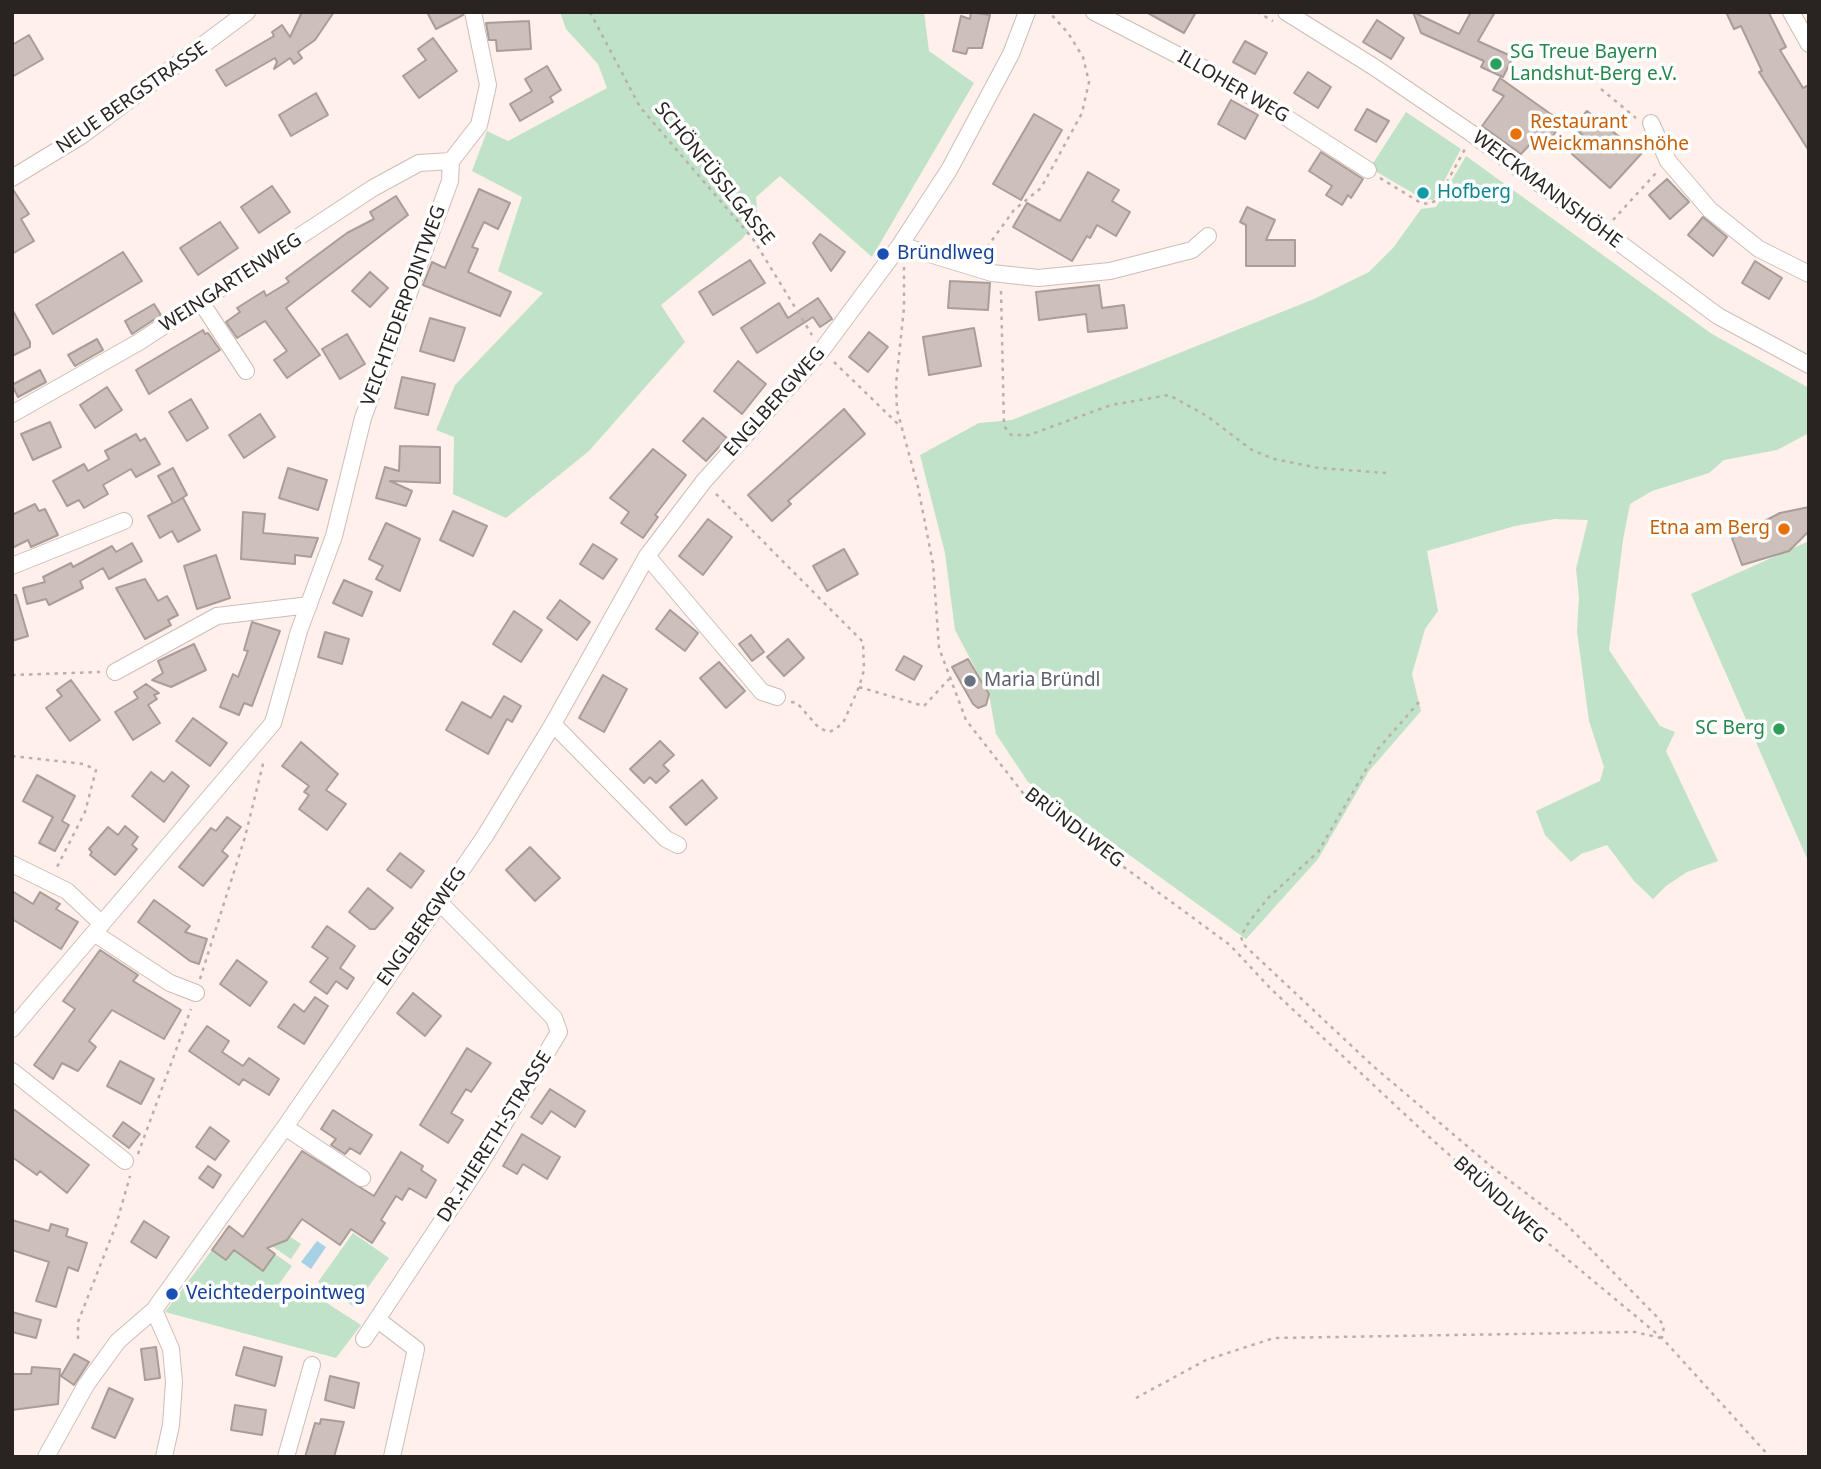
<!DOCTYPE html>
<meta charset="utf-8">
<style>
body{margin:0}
#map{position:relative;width:1821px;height:1469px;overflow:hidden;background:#fff0eb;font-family:"Noto Sans",sans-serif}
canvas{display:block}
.frame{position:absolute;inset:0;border:14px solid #292422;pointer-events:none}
</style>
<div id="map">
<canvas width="1821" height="1469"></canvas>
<div class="frame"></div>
</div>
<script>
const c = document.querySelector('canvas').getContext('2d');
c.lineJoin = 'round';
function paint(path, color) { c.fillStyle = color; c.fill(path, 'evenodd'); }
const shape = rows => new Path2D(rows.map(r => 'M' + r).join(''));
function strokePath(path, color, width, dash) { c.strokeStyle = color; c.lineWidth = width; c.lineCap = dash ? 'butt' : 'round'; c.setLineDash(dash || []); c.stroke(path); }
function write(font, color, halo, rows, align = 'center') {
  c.font = font + ' "Noto Sans",sans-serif'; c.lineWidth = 7; c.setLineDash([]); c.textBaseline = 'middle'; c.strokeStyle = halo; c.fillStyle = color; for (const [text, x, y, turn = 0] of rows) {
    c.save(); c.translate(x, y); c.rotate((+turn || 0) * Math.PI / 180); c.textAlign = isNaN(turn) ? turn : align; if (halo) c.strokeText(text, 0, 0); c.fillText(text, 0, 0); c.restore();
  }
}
paint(shape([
 [560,12,924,12,929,51,974,83,872,257,780,176,756,197,758,219,742,239,661,305,685,342,589,451,506,518,453,494,454,437,436,430,455,385,543,293,498,271,522,197,472,171,487,131,508,141,607,88,598,64,566,29],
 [1406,112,1461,149,1434,200,1423,199,1370,168],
 [1466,156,1712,334,1809,388,1809,433,1777,450,1724,460,1709,473,1652,491,1630,504,1623,540,1609,650,1660,726,1675,732,1666,751,1718,861,1687,872,1666,886,1653,899,1634,881,1607,845,1581,854,1571,862,1545,835,1536,811,1600,781,1604,767,1589,721,1577,631,1579,597,1576,569,1588,520,1555,519,1515,526,1427,551,1438,611,1425,629,1412,674,1421,711,1369,771,1318,859,1246,939,1028,782,996,734,989,694,955,630,945,553,920,455,979,423,1012,420,1314,299,1369,272,1393,248,1421,209,1436,207],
 [1809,541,1809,863,1691,594],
 [353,1233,389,1258,354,1307,318,1282],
 [289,1236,301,1244,291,1259,267,1243],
 [212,1250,226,1260,234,1250,263,1271,275,1254,292,1266,279,1284,300,1299,308,1291,361,1325,336,1358,165,1312]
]), '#bfe2c9');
paint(shape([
 [317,1241,326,1247,311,1269,301,1262]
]), '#a7d2e6');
const building = shape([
 [302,12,334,12,315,40,298,52,302,58,294,64,290,58,274,69,277,62,275,58,226,86,216,70,274,36,272,32,282,25,290,37,302,12],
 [427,12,463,12,463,15,436,29,427,12],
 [971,12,990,15,982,48,968,48,966,54,953,51,961,16,970,19,971,12],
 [1146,12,1196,12,1184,33,1146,12],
 [1413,12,1459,34,1471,12,1495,12,1478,41,1513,57,1503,77,1481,67,1484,61,1421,33,1413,12],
 [1726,12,1772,12,1769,13,1786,47,1780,50,1803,88,1809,85,1809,151,1759,72,1762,71,1741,26,1734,29,1726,12],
 [1377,20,1404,38,1391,59,1363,42,1377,20],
 [529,21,531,49,497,51,496,40,489,40,486,23,529,21],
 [29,35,43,59,12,77,12,45,29,35],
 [433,38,457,71,419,98,403,76,426,60,418,49,433,38],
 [1245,41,1267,53,1255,74,1233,62,1245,41],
 [547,66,561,90,550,97,553,102,520,121,510,104,532,91,525,79,547,66],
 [1308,72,1331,87,1318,108,1294,93,1308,72],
 [1500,78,1562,122,1545,148,1535,139,1521,154,1482,126,1504,96,1493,90,1500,78],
 [316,93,328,115,291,136,279,115,316,93],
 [1231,100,1258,115,1245,139,1218,124,1231,100],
 [1367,109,1389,121,1376,142,1355,130,1367,109],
 [1587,111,1641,154,1610,188,1572,154,1586,138,1573,127,1587,111],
 [1034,114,1062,130,1021,200,993,184,1034,114],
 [1321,152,1363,179,1351,198,1348,195,1342,205,1326,195,1332,186,1309,171,1321,152],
 [1088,172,1119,190,1112,201,1130,212,1116,236,1097,225,1090,238,1087,236,1072,261,1013,227,1027,203,1060,221,1088,172],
 [1667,179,1689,202,1670,219,1649,195,1667,179],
 [272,186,290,212,259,233,241,207,272,186],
 [12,188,29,214,21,219,34,241,12,254,12,188],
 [479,189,510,203,498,229,484,222,472,247,478,249,468,272,511,292,500,316,423,285,432,262,445,268,479,189],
 [396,196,408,215,286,308,320,355,287,378,274,360,287,351,265,321,237,338,226,322,240,312,237,308,264,291,266,296,289,282,286,278,347,233,374,219,370,212,396,196],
 [1247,207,1275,220,1266,240,1295,240,1295,266,1246,266,1246,225,1240,222,1247,207],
 [1703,217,1727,237,1713,256,1688,235,1703,217],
 [220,222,238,248,198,275,180,248,220,222],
 [820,234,845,252,831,271,813,243,820,234],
 [123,252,142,281,53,334,36,305,123,252],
 [750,260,765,283,713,315,699,292,750,260],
 [1755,261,1782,278,1769,299,1742,283,1755,261],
 [370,272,388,288,370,307,352,291,370,272],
 [950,281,990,283,988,310,948,308,950,281],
 [1099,285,1102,308,1124,305,1127,328,1088,332,1086,314,1039,320,1036,292,1099,285],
 [818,298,832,319,820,327,813,317,757,353,741,328,779,303,788,318,818,298],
 [154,304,161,315,132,334,125,321,154,304],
 [12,309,30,342,30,347,12,356,12,309],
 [430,318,465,328,454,361,420,351,430,318],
 [974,328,981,366,929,375,923,337,974,328],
 [203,330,205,334,208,333,220,350,149,394,136,370,203,330],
 [869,332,888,347,868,372,849,357,869,332],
 [347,334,365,364,340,379,322,349,347,334],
 [97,339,103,350,75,366,68,355,97,339],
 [738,361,766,384,742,414,714,391,738,361],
 [40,370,46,382,18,397,12,385,40,370],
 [402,377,435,384,428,415,395,408,402,377],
 [107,387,122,410,95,428,80,405,107,387],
 [191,399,208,428,187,441,169,412,191,399],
 [844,409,865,434,788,501,791,504,772,521,748,495,844,409],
 [260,414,275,437,244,458,229,435,260,414],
 [703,418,727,438,706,461,683,441,703,418],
 [50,422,61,447,33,460,21,434,50,422],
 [136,434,140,441,145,438,160,464,136,477,131,469,103,485,108,494,84,508,79,500,67,506,53,481,84,464,88,471,109,459,105,451,136,434],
 [400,446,440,447,440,483,390,481,412,491,406,506,376,498,385,467,399,471,400,446],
 [653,449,686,475,655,515,658,517,643,538,621,523,629,512,610,498,653,449],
 [173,468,187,495,174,503,183,498,200,530,178,542,172,531,160,538,148,516,173,503,158,476,173,468],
 [288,468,327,480,318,510,279,498,288,468],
 [35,504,39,511,45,509,58,535,31,547,28,540,12,548,12,515,35,504],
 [1809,507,1809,531,1789,551,1742,565,1732,538,1780,513,1809,507],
 [453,511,487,526,473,556,440,540,453,511],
 [243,512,265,514,263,533,318,538,311,557,295,555,295,564,241,559,243,512],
 [708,519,732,537,703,575,679,556,708,519],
 [386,523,420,539,400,591,376,579,383,566,369,559,386,523],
 [132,543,142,561,109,579,103,568,80,581,83,588,49,605,46,599,27,604,23,588,45,582,43,577,71,563,73,567,112,546,116,552,132,543],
 [593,544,617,559,603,579,580,564,593,544],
 [844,549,858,574,827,591,813,566,844,549],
 [216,555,230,598,197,609,184,566,216,555],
 [145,579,158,601,167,596,178,615,168,620,171,625,145,639,116,588,145,579],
 [344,580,372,592,362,616,333,603,344,580],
 [12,595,16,595,28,636,12,641,12,595],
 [560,600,590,622,577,640,547,618,560,600],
 [670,610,698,633,685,651,656,629,670,610],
 [514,611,542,630,521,662,493,644,514,611],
 [252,622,280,631,252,706,244,703,239,715,220,707,233,674,238,677,248,651,244,650,252,622],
 [325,632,349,639,342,664,318,657,325,632],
 [751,635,764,652,752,661,739,644,751,635],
 [788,639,804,658,784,676,767,657,788,639],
 [194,644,206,670,171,687,152,680,163,673,158,661,194,644],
 [904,656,922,666,914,680,896,670,904,656],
 [968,659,989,694,986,705,978,708,973,704,952,667,968,659],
 [719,662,745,691,726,708,700,678,719,662],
 [603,675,627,689,604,732,579,718,603,675],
 [71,680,100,720,70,741,46,708,62,696,57,690,71,680],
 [146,684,159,693,154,695,157,699,148,705,160,723,133,740,115,712,138,698,134,692,146,684],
 [504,696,521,706,512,722,507,719,488,754,446,730,462,702,491,718,504,696],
 [193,718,227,743,210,766,176,741,193,718],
 [660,741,674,755,663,765,669,771,656,783,650,777,644,783,630,769,660,741],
 [301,742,338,774,326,790,346,804,327,830,299,809,309,795,304,792,309,786,282,766,301,742],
 [151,772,164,782,172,772,189,786,164,822,132,796,151,772],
 [37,775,75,796,62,821,69,825,55,851,39,843,53,817,23,801,37,775],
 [702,780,717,798,686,825,670,807,702,780],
 [227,817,241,827,222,851,228,856,203,886,179,867,211,828,216,831,227,817],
 [125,826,138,837,132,845,137,849,115,875,90,855,92,852,89,849,108,827,118,835,125,826],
 [530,847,560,878,535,901,506,870,530,847],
 [400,853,424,871,411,888,387,870,400,853],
 [368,888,393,908,375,929,370,929,349,912,368,888],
 [12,891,33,904,40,892,60,904,56,909,78,922,61,949,12,919,12,891],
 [154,900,190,926,185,932,207,939,199,964,190,961,138,922,154,900],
 [327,926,355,946,340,968,354,978,347,989,336,981,327,994,310,982,328,958,312,947,327,926],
 [100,950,138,975,133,981,181,1010,164,1039,112,1010,89,1041,96,1047,78,1071,62,1063,53,1079,34,1065,75,1009,63,1001,100,950],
 [237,960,267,982,250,1006,220,984,237,960],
 [413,993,441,1016,425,1036,397,1013,413,993],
 [315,997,328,1006,304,1044,278,1027,294,1004,304,1012,315,997],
 [207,1026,229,1041,222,1052,243,1066,249,1058,279,1079,269,1095,243,1079,239,1085,189,1051,207,1026],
 [467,1048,491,1063,471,1092,466,1089,451,1113,463,1120,448,1143,420,1125,467,1048],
 [120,1061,154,1079,141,1104,107,1086,120,1061],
 [550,1089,585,1111,575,1127,551,1111,542,1124,531,1117,550,1089],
 [12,1108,89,1165,67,1193,40,1171,37,1175,12,1157,12,1108],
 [333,1110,372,1135,360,1154,350,1148,345,1154,331,1145,336,1139,321,1129,333,1110],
 [123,1122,140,1134,129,1148,113,1136,123,1122],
 [210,1127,229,1141,215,1160,196,1147,210,1127],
 [522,1134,560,1157,547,1179,523,1164,517,1174,503,1166,522,1134],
 [302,1151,374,1196,401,1152,423,1166,421,1170,436,1180,426,1198,409,1188,402,1200,396,1196,381,1220,385,1223,372,1243,351,1229,340,1245,302,1219,287,1240,267,1248,275,1254,263,1271,234,1250,226,1260,212,1250,229,1226,243,1237,302,1151],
 [208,1166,221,1175,213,1188,199,1178,208,1166],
 [12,1220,49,1231,51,1224,68,1229,66,1236,87,1243,78,1271,68,1267,56,1307,36,1301,49,1262,12,1250,12,1220],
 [144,1221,169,1237,156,1258,131,1242,144,1221],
 [12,1312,41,1320,36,1338,12,1332,12,1312],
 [156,1347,160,1378,145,1380,141,1349,156,1347],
 [244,1347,282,1357,275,1386,236,1375,244,1347],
 [74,1354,89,1362,74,1385,61,1376,74,1354],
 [32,1367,60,1369,58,1404,12,1410,12,1374,31,1374,32,1367],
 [330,1376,359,1383,354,1408,325,1400,330,1376],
 [109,1388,133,1399,115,1438,92,1428,109,1388],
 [235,1405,266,1410,262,1435,231,1430,235,1405],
 [321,1419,344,1422,334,1457,305,1457,315,1423,320,1424,321,1419]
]);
paint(building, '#cdc0bb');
strokePath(building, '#aa9d98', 2);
const minor = shape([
 [1094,12,1201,67,1276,111,1368,170],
 [1286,12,1374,67,1471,133,1718,316,1809,365],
 [1791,12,1809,44],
 [1651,123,1668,161,1710,210,1759,249,1809,274],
 [12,178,81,136,247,12],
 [900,245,992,273,1038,278,1110,271,1192,250,1208,236],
 [201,302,246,371],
 [12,414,139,342,373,188,419,163,451,161],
 [647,556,762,692,777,697],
 [12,566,124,521],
 [115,672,217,616,309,605],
 [553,724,666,839,678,845],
 [12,864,67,891,102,924],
 [94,933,170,983,196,993],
 [12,1029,273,723,299,631,334,536,363,418,450,181,451,161,479,125,488,85,473,12],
 [12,1071,125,1161],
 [285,1127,362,1178],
 [154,1310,171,1349,174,1382,171,1425,164,1457],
 [378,1320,416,1349,392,1457],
 [364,1339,480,1164,559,1032,554,1018,439,902],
 [46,1457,86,1385,118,1341,154,1310,285,1127,485,836,553,724,647,556,704,481,822,350,900,245,949,170,1011,54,1027,12],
 [286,1457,312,1365]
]);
strokePath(minor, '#cbbdb8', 18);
strokePath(shape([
 [590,12,640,107,753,239,812,335],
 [1257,12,1273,21],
 [1601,89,1636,118],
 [1380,178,1421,203,1429,204,1437,200,1465,149],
 [1613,220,1656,173],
 [982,254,1014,210,1041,188,1082,113,1089,82,1083,57,1068,33,1049,12],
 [904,267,904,308,896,384,897,410,918,487,933,564,939,648,966,720,1023,793,1230,945,1271,989,1427,1135,1549,1244,1662,1338,1770,1457],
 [1001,291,1004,426,1011,435,1029,435,1111,405,1169,395,1207,416,1252,450,1274,459,1319,468,1386,473],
 [834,362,899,425],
 [716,494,863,642,864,670,859,687,844,721,836,729,829,732,819,728,797,703,791,702],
 [12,675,100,672],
 [859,687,924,706,949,679],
 [1419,702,1378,749,1318,852,1268,898,1249,922,1241,936,1243,944,1373,1066,1493,1168,1564,1222,1658,1318,1664,1326,1662,1338],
 [12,756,84,764,96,770,85,812,56,869],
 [200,979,245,837,264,760],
 [138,1154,191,1009],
 [78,1339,78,1322,116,1225,130,1176],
 [1136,1398,1206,1360,1274,1338,1635,1332,1661,1338]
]), '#bbafab', 2.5, [3.5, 5]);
strokePath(minor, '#fff', 16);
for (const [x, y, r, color] of [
 [1496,64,7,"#2e9e5b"],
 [1516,134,7,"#e8710a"],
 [1423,193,7,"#0f9aa8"],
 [883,254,7,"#1a4fb4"],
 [1784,529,7,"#e8710a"],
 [970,681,7,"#6b7280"],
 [1779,729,7,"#2e9e5b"],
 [172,1294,7,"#1a4fb4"]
]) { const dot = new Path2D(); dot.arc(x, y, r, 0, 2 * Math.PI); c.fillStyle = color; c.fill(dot); strokePath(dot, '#fff', 2.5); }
write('19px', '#27864d', '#fff', [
 ["SG Treue Bayern",1510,53],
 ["Landshut-Berg e.V.",1510,75],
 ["SC Berg",1765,729,"right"]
], 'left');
write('19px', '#292422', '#fff', [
 ["ILLOHER WEG",1233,87,30],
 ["NEUE BERGSTRASSE",132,98,-35],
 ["SCHÖNFÜSSLGASSE",714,174,51],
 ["WEICKMANNSHÖHE",1547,190,37],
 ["WEINGARTENWEG",231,283,-33],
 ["VEICHTEDERPOINTWEG",404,306,-70],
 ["ENGLBERGWEG",775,402,-48],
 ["BRÜNDLWEG",1074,828,37],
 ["ENGLBERGWEG",422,927,-55],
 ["DR.-HIERETH-STRASSE",495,1137,-58],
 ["BRÜNDLWEG",1500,1200,42]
]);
write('19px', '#c56008', '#fff', [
 ["Restaurant",1530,123],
 ["Weickmannshöhe",1530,145],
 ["Etna am Berg",1770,529,"right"]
], 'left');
write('19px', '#0d838f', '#fff', [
 ["Hofberg",1437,193]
], 'left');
write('19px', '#164399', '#fff', [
 ["Bründlweg",897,254],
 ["Veichtederpointweg",186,1294]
], 'left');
write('19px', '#5b616d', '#fff', [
 ["Maria Bründl",984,681]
], 'left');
</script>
